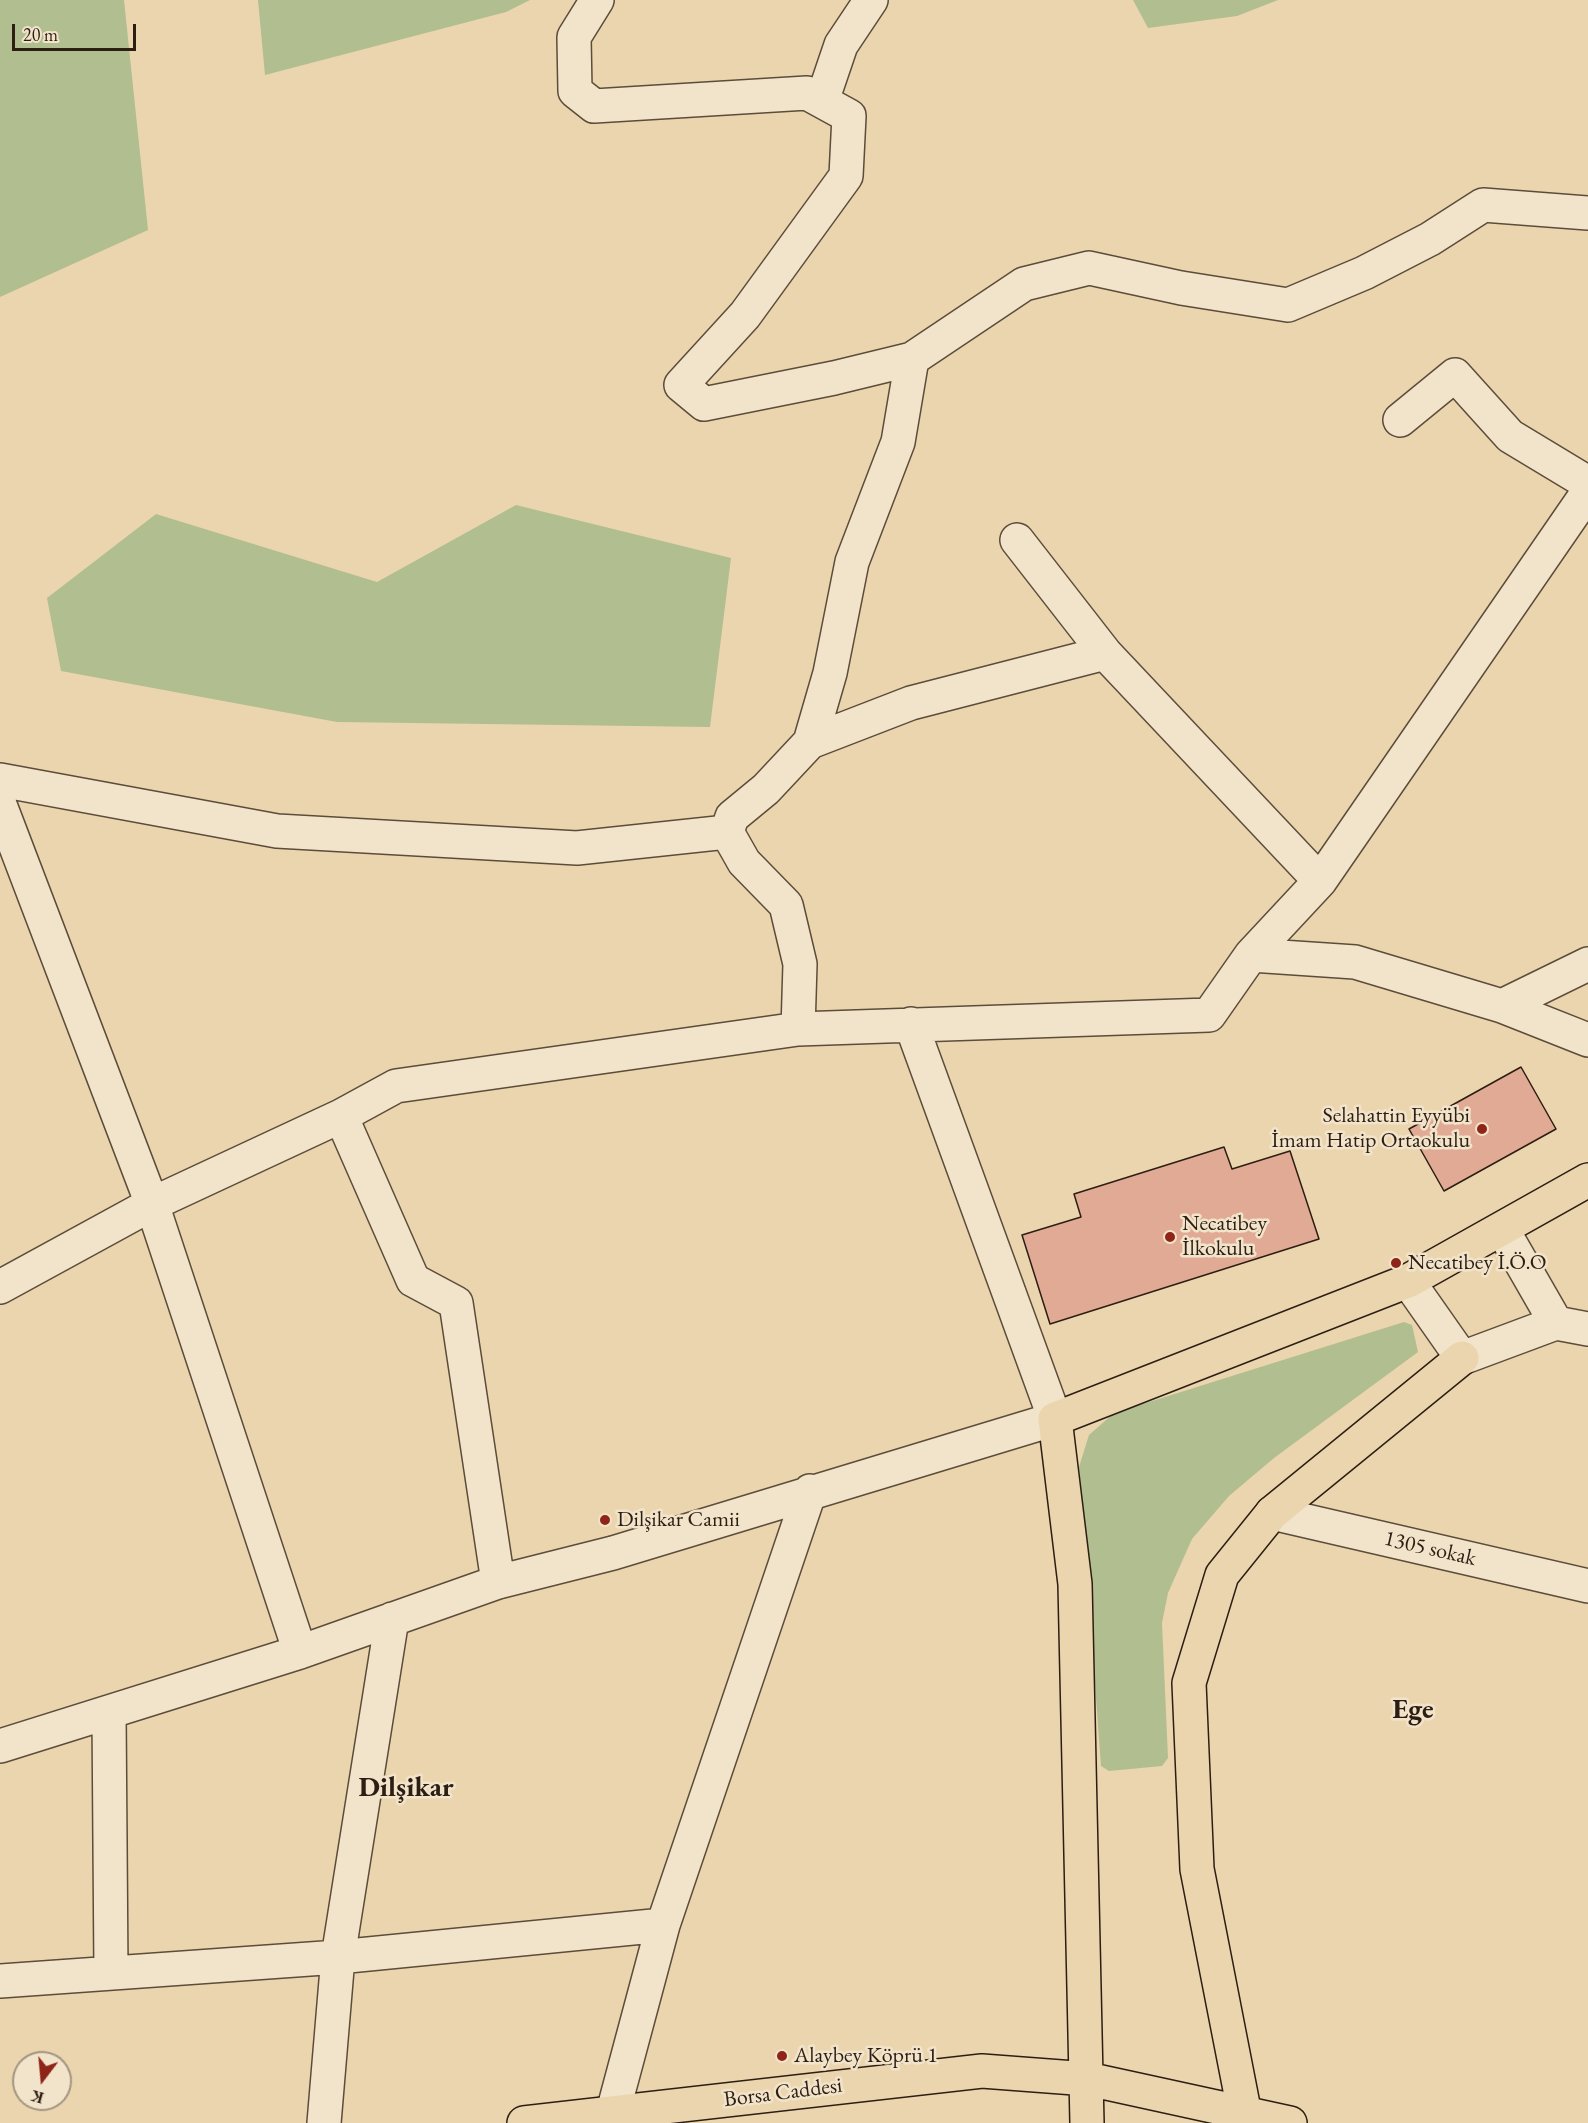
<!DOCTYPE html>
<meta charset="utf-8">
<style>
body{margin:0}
#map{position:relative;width:1588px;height:2123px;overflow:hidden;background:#ebd5ae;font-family:"EB Garamond",serif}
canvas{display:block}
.north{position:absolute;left:12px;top:2051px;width:60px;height:60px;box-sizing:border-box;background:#f2e4ca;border:2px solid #a39581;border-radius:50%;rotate:196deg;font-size:16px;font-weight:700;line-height:24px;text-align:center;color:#2c1e13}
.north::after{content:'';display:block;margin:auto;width:21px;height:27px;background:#8f2418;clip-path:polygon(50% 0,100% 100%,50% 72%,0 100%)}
.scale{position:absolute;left:12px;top:24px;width:124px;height:27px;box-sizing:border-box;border:3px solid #2c1e13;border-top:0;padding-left:8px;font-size:18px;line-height:21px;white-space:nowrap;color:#2c1e13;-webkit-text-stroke:4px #f2e4ca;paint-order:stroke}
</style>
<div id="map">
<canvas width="1588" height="2123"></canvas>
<div class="north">K</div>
<div class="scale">20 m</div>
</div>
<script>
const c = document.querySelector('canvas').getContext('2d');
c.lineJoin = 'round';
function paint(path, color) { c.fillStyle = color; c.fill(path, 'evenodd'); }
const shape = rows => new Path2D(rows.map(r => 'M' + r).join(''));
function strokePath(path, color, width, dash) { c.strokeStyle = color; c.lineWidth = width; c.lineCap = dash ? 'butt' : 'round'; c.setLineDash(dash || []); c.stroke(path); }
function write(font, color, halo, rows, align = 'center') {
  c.font = font + ' "EB Garamond",serif'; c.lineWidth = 5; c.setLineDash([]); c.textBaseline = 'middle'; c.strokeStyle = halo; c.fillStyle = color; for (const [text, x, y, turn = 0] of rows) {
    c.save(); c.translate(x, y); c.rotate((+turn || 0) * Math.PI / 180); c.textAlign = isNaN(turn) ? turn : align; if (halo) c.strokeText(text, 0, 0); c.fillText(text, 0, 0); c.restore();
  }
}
paint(shape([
 [0,0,124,0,148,230,0,297],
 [258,0,530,0,506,12,265,75],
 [1133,0,1278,0,1237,16,1148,28],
 [516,505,731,558,710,727,337,722,61,671,47,598,156,514,377,582],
 [1404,1322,1412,1325,1418,1352,1274,1458,1229,1496,1192,1539,1168,1593,1162,1623,1168,1758,1162,1766,1109,1771,1101,1766,1079,1467,1089,1435,1114,1413]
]), '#b1be8f');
const building = shape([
 [1521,1067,1556,1129,1444,1191,1409,1129,1521,1067],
 [1224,1147,1232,1169,1290,1151,1319,1239,1050,1324,1022,1235,1081,1217,1074,1194,1224,1147]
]);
paint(building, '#e1aa94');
strokePath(building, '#2c1e13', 1.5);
const minor = shape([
 [597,0,574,37,575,91,594,106,807,93,849,116,846,176,745,315,681,385,704,404,834,378,912,359,1024,284,1089,268,1181,288,1288,305,1364,273,1430,239,1483,205,1588,213],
 [822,101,841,45,871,0],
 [1400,420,1455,375,1510,436,1588,483],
 [1017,540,1105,653,1320,881],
 [810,742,911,703,1105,653],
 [0,780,277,831,577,848,727,832],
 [0,805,152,1204,300,1652],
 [1251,955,1320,881,1588,492],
 [1502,1006,1588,964],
 [798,1029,800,964,786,905,744,862,727,832,732,817,766,789,810,742,830,673,852,562,898,442,912,359],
 [341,1116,413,1280,456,1303,498,1582],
 [1502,1229,1556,1323],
 [1408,1281,1462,1358,1556,1323],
 [0,1287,152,1204,341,1116,396,1086,798,1029,1209,1015,1251,955,1355,962,1502,1006,1588,1040],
 [1556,1323,1588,1329],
 [1272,1513,1588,1586],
 [109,1713,111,1973],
 [0,1746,300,1652,498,1582,613,1553,1055,1419,911,1024],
 [0,1981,338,1957,663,1925],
 [324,2123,338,1957,392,1619],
 [610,2123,663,1925,810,1491]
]);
const major = shape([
 [524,2123,982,2071,1088,2079,1290,2123],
 [1087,2123,1075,1584,1055,1419,1408,1281,1588,1180],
 [1243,2123,1245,2115,1197,1869,1189,1683,1222,1575,1272,1513,1462,1358]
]);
strokePath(minor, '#5c4c3a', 36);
strokePath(major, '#2c1e13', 36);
strokePath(minor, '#f2e4ca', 33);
strokePath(major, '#ebd5ae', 33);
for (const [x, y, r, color] of [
 [1482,1129,6,"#8f2418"],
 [1170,1237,6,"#8f2418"],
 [1396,1263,6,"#8f2418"],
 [605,1520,6,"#8f2418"],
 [782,2056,6,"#8f2418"]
]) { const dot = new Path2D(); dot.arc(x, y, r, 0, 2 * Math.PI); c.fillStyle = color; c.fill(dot); strokePath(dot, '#f2e4ca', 2); }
write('22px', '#2c1e13', '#f2e4ca', [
 ["Selahattin Eyyübi",1470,1116,"right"],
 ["İmam Hatip Ortaokulu",1470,1141,"right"],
 ["Necatibey",1182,1224],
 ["İlkokulu",1182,1249],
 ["Necatibey İ.Ö.O",1408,1263],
 ["Dilşikar Camii",617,1520],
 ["Alaybey Köprü 1",794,2056]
], 'left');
write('22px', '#2c1e13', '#f2e4ca', [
 ["1305 sokak",1430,1549,13],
 ["Borsa Caddesi",783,2093,-7]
]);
write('bold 28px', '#2c1e13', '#f2e4ca', [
 ["Ege",1413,1710],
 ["Dilşikar",406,1788]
]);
</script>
